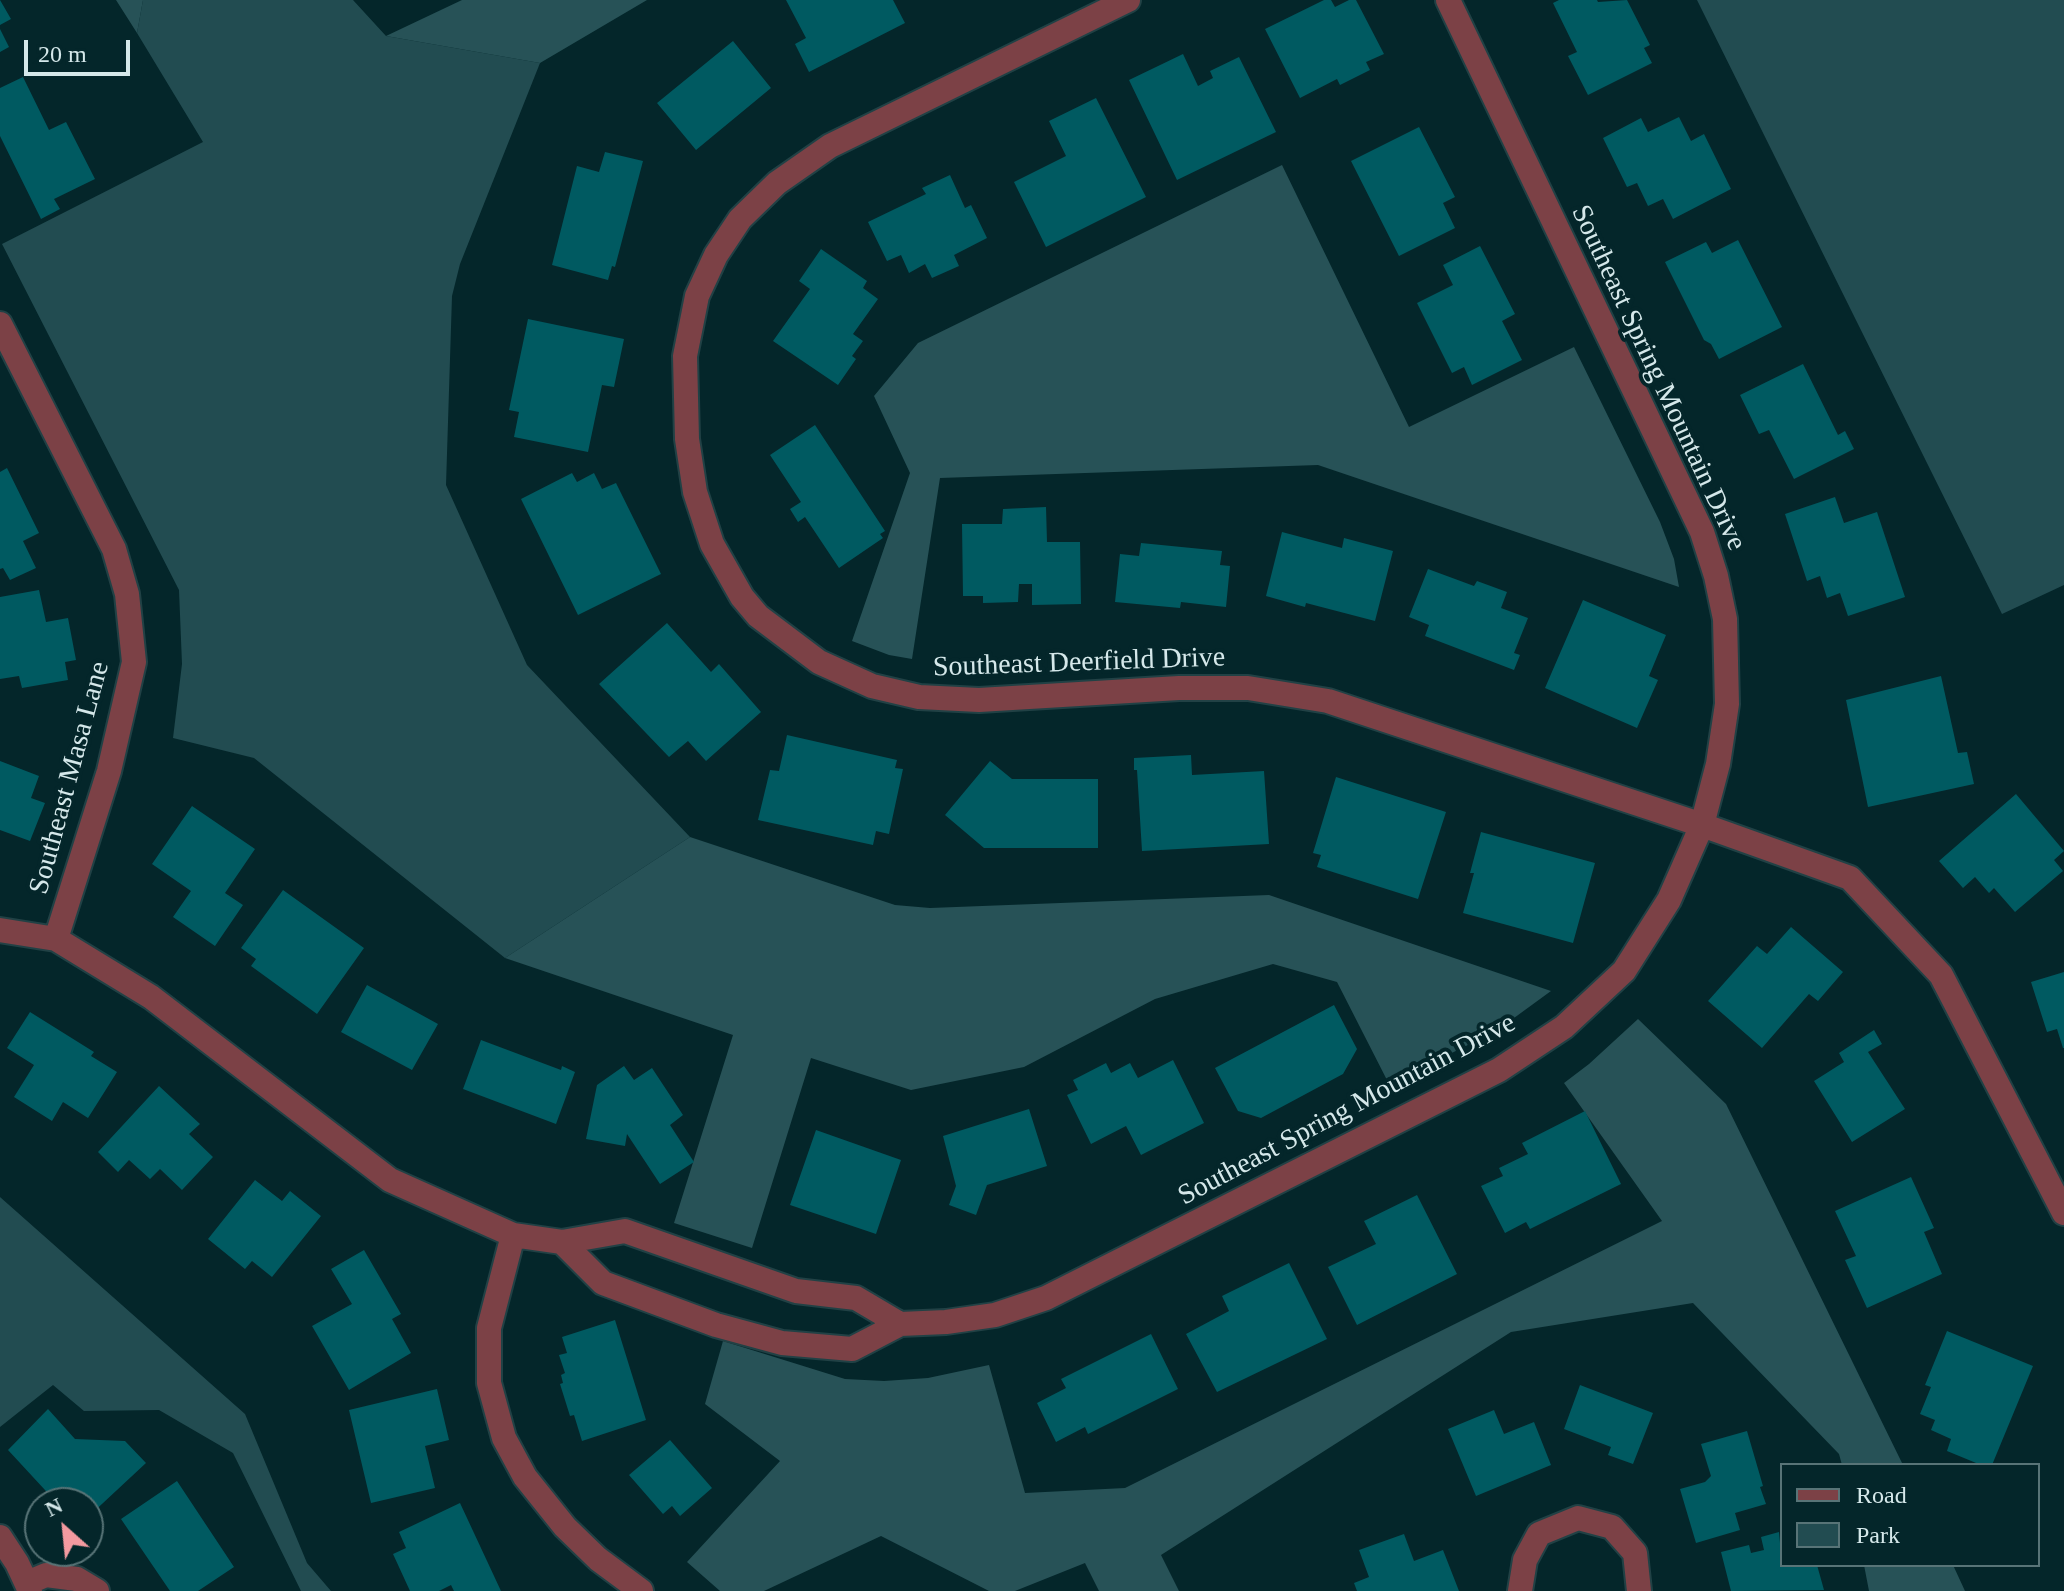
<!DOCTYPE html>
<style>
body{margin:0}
#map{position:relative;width:2064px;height:1591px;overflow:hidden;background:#04262a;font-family:Georgia,serif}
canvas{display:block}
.legend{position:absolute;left:1780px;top:1463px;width:260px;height:104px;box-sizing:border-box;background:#04262a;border:2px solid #587477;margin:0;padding:10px 14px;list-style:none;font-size:24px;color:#d5e8ea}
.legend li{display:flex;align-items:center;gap:16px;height:40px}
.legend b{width:40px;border:2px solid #587477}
.north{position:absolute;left:24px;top:1487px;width:80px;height:80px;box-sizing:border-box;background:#04262a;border:2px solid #587477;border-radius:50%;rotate:333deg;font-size:22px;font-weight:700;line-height:32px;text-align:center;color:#d5e8ea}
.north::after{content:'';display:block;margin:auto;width:28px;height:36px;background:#f49aa0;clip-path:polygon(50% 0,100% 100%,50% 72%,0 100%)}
.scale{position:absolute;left:24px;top:40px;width:106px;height:36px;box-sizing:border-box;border:4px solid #d5e8ea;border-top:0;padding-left:10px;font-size:24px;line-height:28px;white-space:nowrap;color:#d5e8ea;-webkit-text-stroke:6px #04262a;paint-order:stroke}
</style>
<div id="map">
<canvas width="2064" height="1591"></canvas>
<ul class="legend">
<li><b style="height:10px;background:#7c4146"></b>Road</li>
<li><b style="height:22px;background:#224c51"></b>Park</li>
</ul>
<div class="north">N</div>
<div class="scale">20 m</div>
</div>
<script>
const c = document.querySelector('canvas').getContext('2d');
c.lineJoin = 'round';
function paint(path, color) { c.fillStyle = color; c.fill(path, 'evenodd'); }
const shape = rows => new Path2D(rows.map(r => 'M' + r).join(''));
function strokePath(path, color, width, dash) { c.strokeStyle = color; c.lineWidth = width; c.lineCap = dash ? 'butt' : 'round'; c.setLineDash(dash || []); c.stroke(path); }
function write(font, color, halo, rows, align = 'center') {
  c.font = font + ' Georgia,serif'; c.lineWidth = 8; c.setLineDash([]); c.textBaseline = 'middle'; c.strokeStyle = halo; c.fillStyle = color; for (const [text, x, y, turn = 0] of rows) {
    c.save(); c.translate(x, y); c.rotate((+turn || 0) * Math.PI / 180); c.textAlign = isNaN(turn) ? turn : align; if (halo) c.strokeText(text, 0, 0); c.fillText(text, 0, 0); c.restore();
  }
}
paint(shape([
 [143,0,353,0,386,36,540,63,460,264,452,296,446,485,527,665,690,837,505,958,254,758,173,738,182,664,179,590,2,244,203,142,137,33],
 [1697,0,2064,0,2064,585,2002,614],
 [0,1197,245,1414,307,1563,331,1591,301,1591,233,1453,159,1410,84,1411,53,1385,0,1427]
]), '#224c51');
paint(shape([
 [116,0,143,0,137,33],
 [462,0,647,0,540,63,386,36],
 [1282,165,1409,427,1574,347,1660,522,1674,559,1679,587,1318,465,940,478,912,659,889,655,852,641,910,473,874,396,918,343],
 [690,837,895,905,930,908,1269,895,1551,991,1514,1018,1474,1042,1389,1084,1337,982,1273,964,1155,999,1024,1067,911,1090,811,1058,752,1248,674,1223,733,1035,505,958],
 [1638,1019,1726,1104,1903,1465,1842,1465,1839,1454,1693,1303,1511,1332,1161,1555,1179,1591,1099,1591,1085,1563,1015,1591,989,1591,881,1536,764,1591,720,1591,687,1562,780,1461,705,1404,723,1341,845,1379,884,1381,928,1378,989,1365,1025,1493,1125,1488,1662,1221,1564,1083,1589,1064],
 [1864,1565,1953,1565,1965,1591,1869,1591]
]), '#275257');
paint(shape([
 [0,0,11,19,0,25],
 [786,0,893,0,905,23,809,72,795,44,806,38],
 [1324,0,1331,0,1335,7,1349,0,1356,0,1384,54,1366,62,1370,70,1340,85,1337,79,1300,98,1265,29],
 [1559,0,1597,0,1598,2,1627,0,1650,45,1644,48,1652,63,1588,95,1568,56,1577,52,1553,3],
 [0,29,9,47,0,52],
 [733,41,771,88,696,150,657,103],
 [1183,54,1198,86,1213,78,1210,71,1239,57,1276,132,1177,180,1129,80],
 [23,77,49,130,66,122,95,179,54,199,60,209,41,219,0,136,0,88],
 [1096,98,1146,197,1046,247,1014,182,1066,156,1049,121],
 [1679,117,1691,141,1704,134,1731,189,1673,219,1663,199,1648,206,1637,183,1627,187,1603,138,1641,118,1648,132],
 [1419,127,1455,197,1443,203,1455,228,1399,256,1351,161],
 [605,152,643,161,615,267,612,266,608,280,552,265,577,166,599,172],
 [950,175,965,208,971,205,987,238,954,255,959,266,932,278,925,264,909,273,901,255,887,261,868,222,926,194,922,188],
 [1738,240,1782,327,1719,359,1711,344,1704,340,1665,262,1706,242,1712,253],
 [1480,246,1515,314,1502,321,1522,360,1472,385,1464,367,1452,373,1417,303,1453,285,1443,265],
 [821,249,867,281,863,288,878,299,853,334,863,341,852,356,856,359,838,385,773,341,810,289,799,281],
 [528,319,624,339,614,387,602,385,588,452,514,437,519,412,509,410],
 [1803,364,1838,435,1845,431,1854,449,1794,479,1769,430,1759,434,1740,395],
 [815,425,885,531,880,534,883,538,839,568,805,517,798,522,790,509,801,502,770,455],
 [7,468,39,533,23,541,36,568,10,580,3,568,0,569,0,472],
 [572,473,577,482,594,473,602,489,616,483,661,574,578,615,521,499],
 [1835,497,1844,523,1877,512,1905,597,1848,616,1840,593,1827,598,1820,576,1807,581,1785,514],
 [1046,507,1047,542,1080,542,1081,604,1032,605,1032,584,1019,584,1018,602,983,603,983,596,963,596,962,524,1002,524,1003,509],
 [1282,532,1342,548,1344,538,1393,551,1375,621,1306,603,1305,607,1266,596],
 [1141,543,1222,551,1220,565,1230,566,1226,607,1181,602,1180,608,1115,602,1120,554,1139,556],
 [1428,569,1474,586,1477,581,1507,592,1501,608,1528,618,1514,653,1520,655,1514,670,1425,636,1429,625,1409,617],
 [39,590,46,622,68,618,76,660,65,662,68,680,22,688,19,676,0,679,0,597],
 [1583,600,1666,635,1649,676,1658,680,1637,728,1545,688],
 [667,623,711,672,719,664,761,712,706,761,688,741,669,757,599,684],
 [1941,676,1958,753,1967,752,1974,784,1868,807,1846,700],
 [787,735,897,760,895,768,903,769,889,834,876,831,873,845,758,820,770,770,779,771],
 [1191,755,1192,775,1264,771,1269,844,1142,851,1137,770,1134,770,1134,758],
 [0,761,39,776,31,798,45,803,30,841,0,830],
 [990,761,1012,779,1098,779,1098,848,984,848,945,815],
 [1336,777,1446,812,1418,899,1317,867,1321,855,1313,853],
 [2016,794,2064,851,2054,860,2063,871,2015,912,1994,888,1989,893,1975,877,1963,888,1939,861],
 [192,806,255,849,225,893,243,905,215,946,173,917,191,891,152,864],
 [1481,832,1595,863,1573,943,1463,913,1474,873,1470,873],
 [283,890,364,948,317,1014,251,966,256,959,241,948],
 [1791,927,1843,972,1818,1001,1809,994,1762,1048,1708,1001,1757,946,1767,954],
 [2064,972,2064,1048,2063,1048,2057,1029,2047,1032,2031,982],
 [367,985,438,1024,412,1070,341,1032],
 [1334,1005,1357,1049,1343,1074,1261,1118,1238,1111,1215,1068],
 [30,1012,94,1052,91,1056,117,1072,88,1118,63,1102,52,1121,14,1097,34,1065,7,1048],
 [1874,1030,1882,1044,1868,1052,1905,1109,1852,1142,1814,1081,1844,1062,1839,1053],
 [481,1040,561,1070,562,1066,575,1072,556,1124,463,1089],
 [1173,1060,1204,1123,1141,1155,1126,1126,1091,1144,1067,1095,1078,1090,1073,1080,1106,1063,1111,1073,1130,1063,1138,1078],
 [624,1066,634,1080,652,1068,683,1115,670,1125,694,1162,660,1184,627,1134,625,1146,586,1139,597,1085],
 [159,1086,200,1124,189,1134,213,1157,182,1190,160,1169,150,1179,129,1160,118,1172,98,1152],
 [1029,1109,1047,1166,987,1185,976,1215,949,1205,956,1186,943,1136],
 [1585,1111,1621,1184,1530,1229,1526,1222,1505,1233,1481,1186,1503,1176,1499,1168,1528,1154,1522,1143],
 [816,1130,901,1160,876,1234,790,1205],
 [1911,1177,1934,1228,1924,1232,1942,1274,1867,1308,1845,1260,1856,1256,1835,1211],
 [255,1180,282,1201,290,1191,321,1216,272,1277,252,1261,245,1269,208,1239],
 [1417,1195,1457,1274,1357,1325,1328,1267,1376,1244,1364,1221],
 [364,1250,401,1314,392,1319,411,1353,349,1390,312,1326,352,1304,331,1269],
 [1289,1263,1327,1339,1217,1392,1186,1334,1229,1311,1222,1296],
 [615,1320,646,1420,582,1441,574,1415,570,1416,560,1384,563,1383,561,1375,565,1373,559,1355,567,1353,562,1337],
 [1947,1331,2033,1366,1992,1465,1981,1465,1947,1451,1951,1439,1931,1430,1935,1420,1920,1414,1931,1387,1925,1385],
 [1151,1334,1178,1389,1088,1434,1085,1427,1056,1442,1037,1403,1066,1388,1061,1379],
 [1580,1385,1653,1413,1633,1464,1608,1455,1611,1447,1564,1429],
 [437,1389,449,1440,425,1446,435,1488,371,1503,349,1410],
 [48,1409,75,1439,125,1441,146,1463,88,1517,88,1503,57,1503,8,1450],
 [1494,1410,1504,1434,1534,1422,1551,1465,1476,1496,1448,1429],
 [1747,1431,1763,1486,1760,1487,1766,1504,1735,1513,1740,1530,1696,1543,1680,1489,1705,1482,1711,1476,1701,1444],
 [670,1440,712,1488,680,1516,672,1506,663,1514,629,1475],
 [177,1481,234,1567,198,1591,170,1591,121,1519],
 [460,1503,501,1591,454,1591,451,1585,439,1591,410,1591,393,1554,406,1548,399,1532],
 [1779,1532,1782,1565,1817,1565,1824,1590,1731,1591,1721,1552,1749,1545,1751,1553,1764,1550,1761,1537],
 [1404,1534,1414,1561,1443,1550,1459,1591,1357,1591,1354,1583,1369,1577,1359,1550]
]), '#005a61');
const minor = shape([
 [1128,0,830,146,777,183,740,219,716,255,697,296,685,356,687,439,695,492,712,544,742,597,758,616,819,662,872,686,919,697,979,700,1179,688,1248,688,1328,701,1702,825,1850,878,1941,975,2064,1213],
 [0,324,114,549,127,594,134,662,109,771,56,939],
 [0,930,56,939,151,997,390,1180,513,1235,562,1242,625,1231,796,1291,856,1298,900,1324],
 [513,1235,489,1328,489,1383,504,1438,525,1477,565,1527,598,1559,641,1591],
 [562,1242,603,1283,716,1325,782,1343,852,1349,900,1324,946,1322,995,1315,1046,1298,1499,1070,1564,1027,1624,971,1669,900,1702,825,1718,764,1727,704,1725,619,1716,576,1702,532,1448,0],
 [0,1537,17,1563,30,1591],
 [27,1583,46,1575,77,1579,97,1591],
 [1520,1591,1525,1560,1539,1534,1578,1518,1612,1527,1635,1553,1639,1591]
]);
strokePath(minor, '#214145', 28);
strokePath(minor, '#7c4146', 24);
write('28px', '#d5e8ea', '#04262a', [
 ["Southeast Spring Mountain Drive",1658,378,65],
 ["Southeast Deerfield Drive",1079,663,-2],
 ["Southeast Masa Lane",70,778,-75],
 ["Southeast Spring Mountain Drive",1347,1110,-28]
]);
</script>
